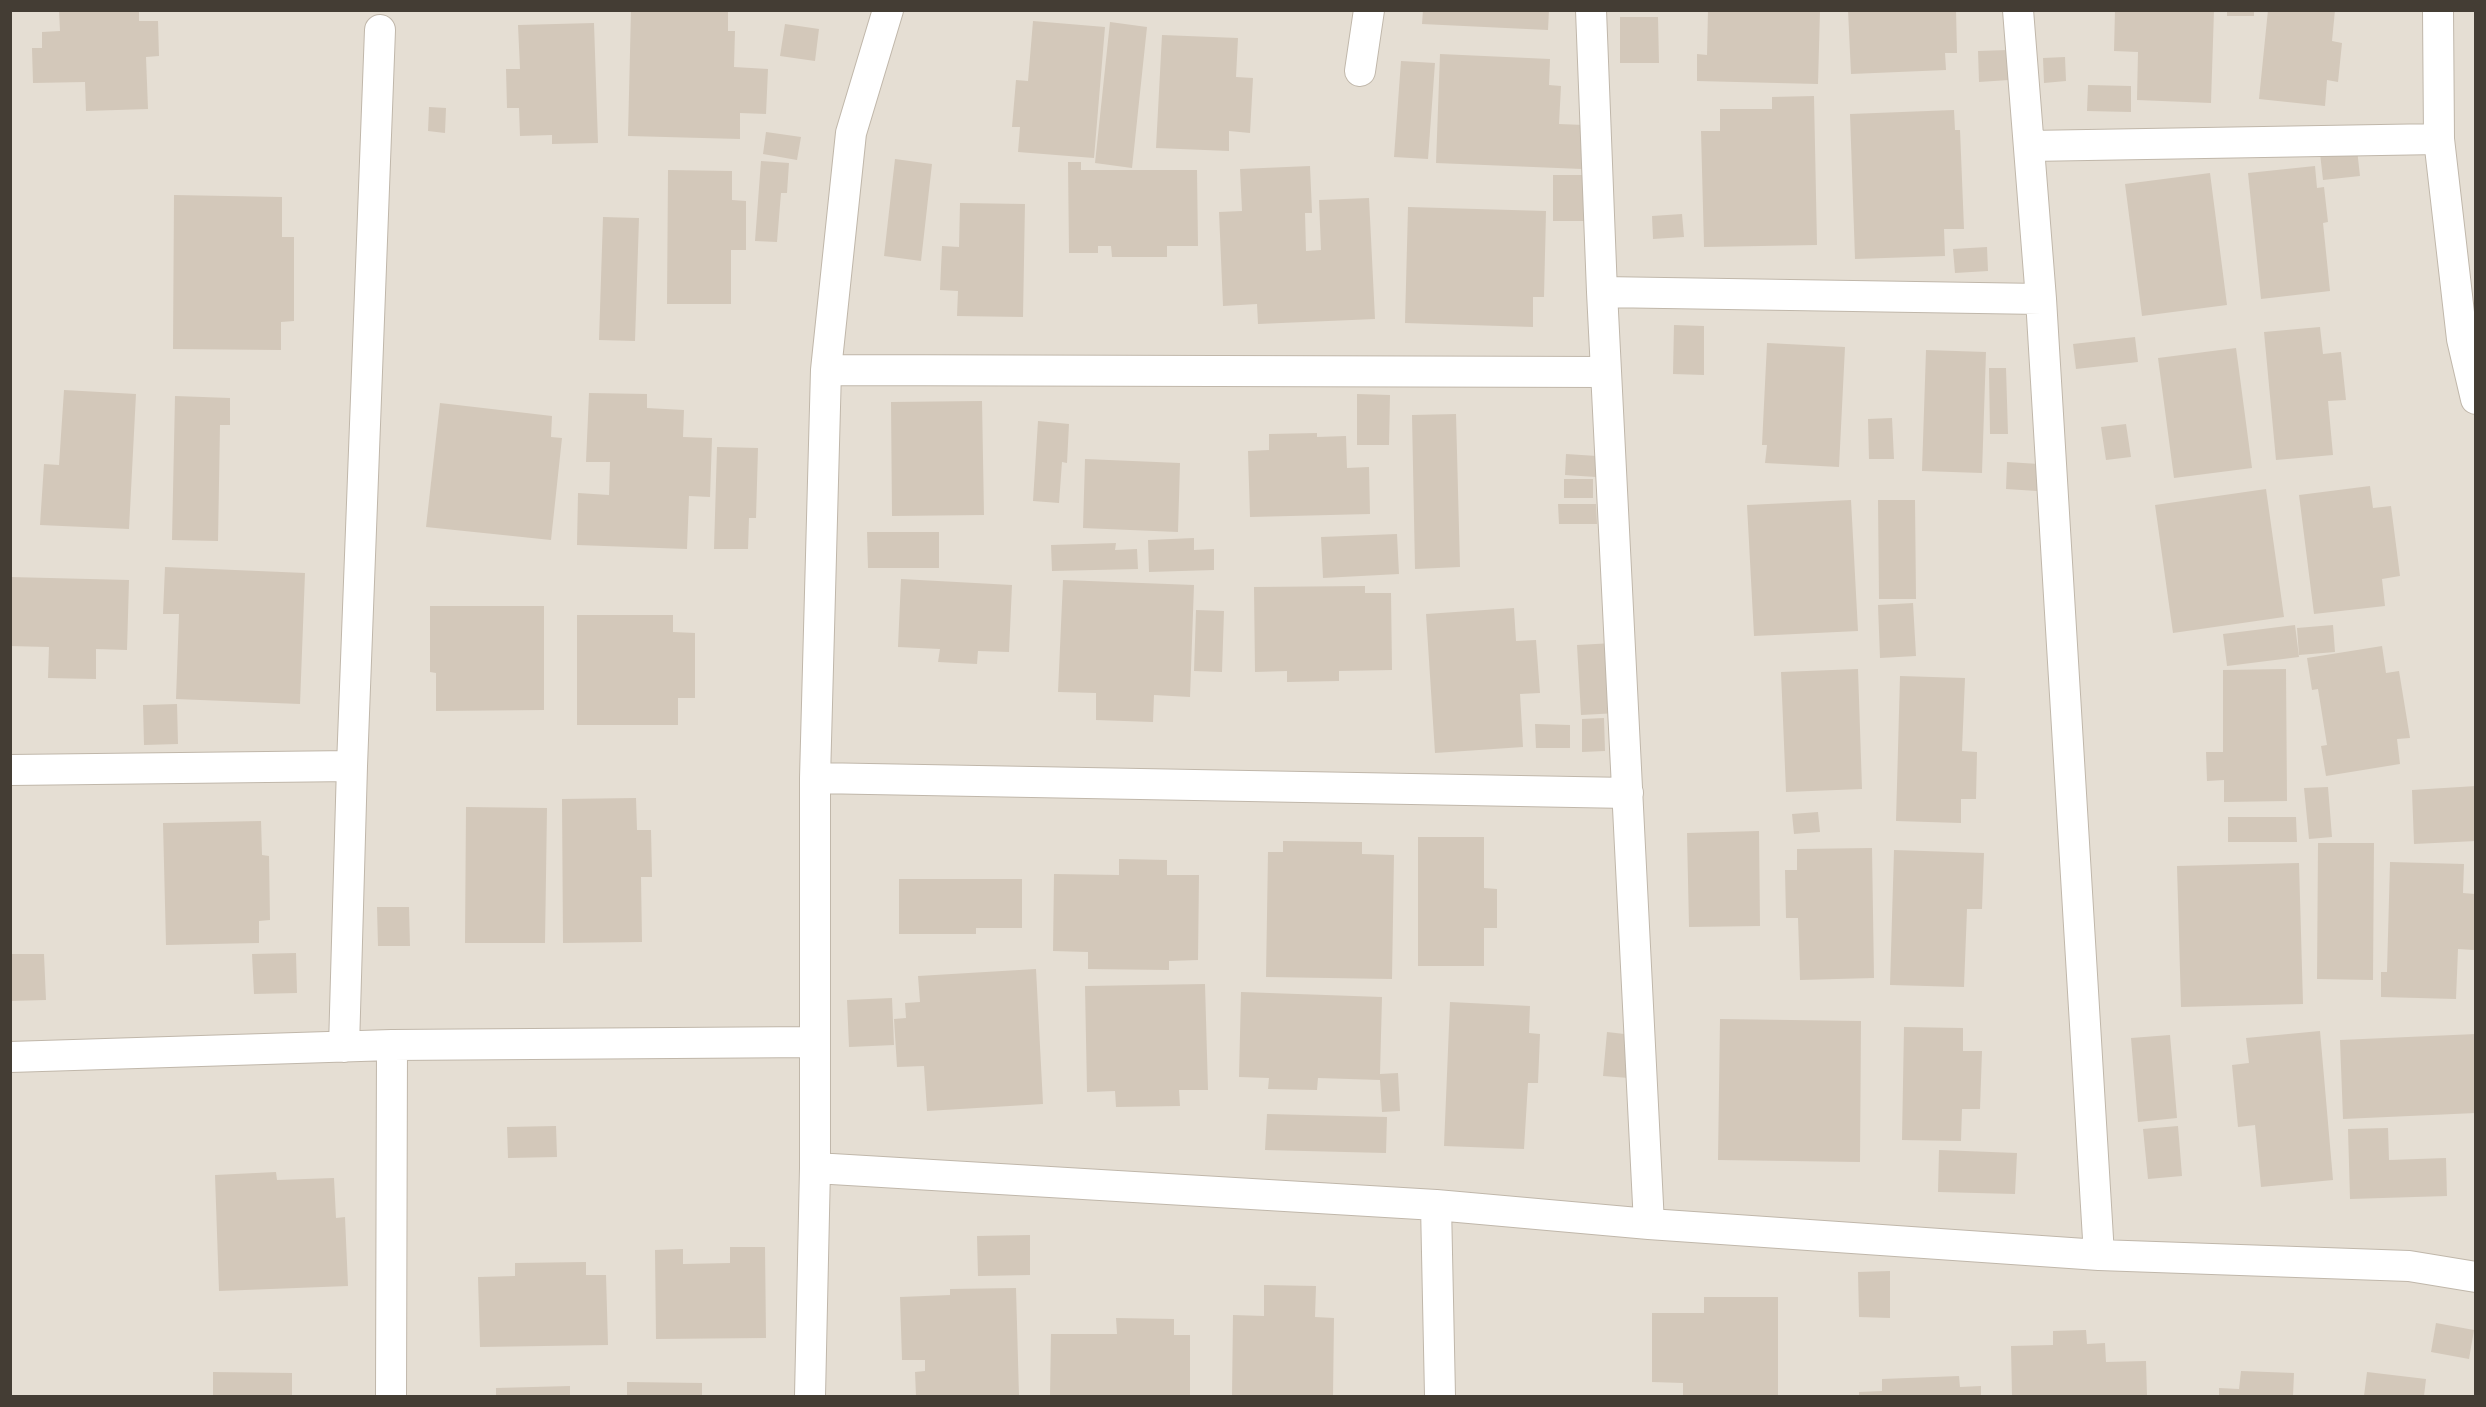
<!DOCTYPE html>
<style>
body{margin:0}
#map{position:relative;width:2486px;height:1407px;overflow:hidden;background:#f2ede4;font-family:Barlow,sans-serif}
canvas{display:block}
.frame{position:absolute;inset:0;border:12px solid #443d34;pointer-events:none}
</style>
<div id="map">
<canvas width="2486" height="1407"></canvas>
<div class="frame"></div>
</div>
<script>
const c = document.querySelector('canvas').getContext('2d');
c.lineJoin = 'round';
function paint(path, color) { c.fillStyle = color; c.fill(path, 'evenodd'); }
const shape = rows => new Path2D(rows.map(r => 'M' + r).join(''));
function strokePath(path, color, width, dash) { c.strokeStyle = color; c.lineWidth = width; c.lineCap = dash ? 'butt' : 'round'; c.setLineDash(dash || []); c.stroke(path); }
paint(shape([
 [11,11,2475,11,2475,1396,11,1396]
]), '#e5ded3');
paint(shape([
 [59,10,139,10,139,21,158,21,159,56,146,57,148,109,86,111,85,82,33,83,32,48,42,48,42,32,60,31],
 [631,10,728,10,728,31,735,31,734,67,768,69,766,114,740,113,740,139,628,136],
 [1423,10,1549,10,1548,30,1422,24],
 [1708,10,1820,10,1818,84,1697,81,1697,54,1707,55],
 [1848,10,1956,10,1957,53,1945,53,1946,70,1851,74],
 [2115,10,2214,10,2211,103,2137,100,2138,52,2114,51],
 [2227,10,2254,10,2254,16,2227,16],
 [2268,10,2335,10,2332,41,2342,43,2338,82,2327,80,2325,106,2259,99],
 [1620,17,1658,17,1659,63,1620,63],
 [1033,21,1105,27,1094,158,1018,152,1020,127,1012,127,1016,80,1028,81],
 [1110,22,1147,27,1132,168,1095,163],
 [594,23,598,143,552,144,552,135,520,136,519,108,507,108,506,69,520,69,518,25],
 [785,24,819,29,815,61,780,56],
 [1162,35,1238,38,1236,77,1253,78,1250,133,1229,131,1229,151,1156,148],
 [2008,50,2009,80,1979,82,1978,51],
 [1440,54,1550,59,1549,85,1561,86,1559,124,1584,125,1582,169,1436,163],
 [2065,57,2066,81,2044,83,2043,58],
 [1401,61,1435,63,1428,159,1394,157],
 [2088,85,2131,86,2131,112,2087,111],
 [1814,96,1817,245,1704,247,1701,131,1720,131,1720,109,1772,109,1772,97],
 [429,107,446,108,445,133,428,131],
 [1954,110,1955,130,1960,130,1964,229,1944,229,1945,256,1855,259,1850,114],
 [766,132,801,137,797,160,763,154],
 [2357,149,2360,176,2323,180,2320,153],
 [895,159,932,164,921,261,884,256],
 [761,161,789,163,787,193,781,193,777,242,755,241],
 [1068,162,1081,162,1081,170,1197,170,1198,246,1167,246,1167,257,1112,257,1111,246,1098,246,1098,253,1069,253],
 [1310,166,1312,213,1305,213,1306,251,1321,250,1319,200,1369,198,1375,319,1258,324,1257,304,1223,306,1219,212,1242,211,1240,169],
 [2315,166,2317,188,2324,187,2328,222,2323,223,2330,291,2261,299,2248,173],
 [668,170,732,171,732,200,746,201,746,250,731,250,731,304,667,304],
 [2210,173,2227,305,2142,316,2125,184],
 [1553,175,1583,175,1584,221,1553,221],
 [174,195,282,197,282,237,294,237,294,321,281,322,281,350,173,349],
 [960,203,1025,204,1023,317,957,316,958,291,940,290,942,246,959,247],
 [1408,207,1546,211,1544,297,1533,297,1533,327,1405,323],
 [1682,214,1684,237,1653,239,1652,216],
 [603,217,639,218,635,341,599,340],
 [1987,247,1988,271,1955,273,1953,249],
 [1674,325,1704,326,1704,375,1673,374],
 [2320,327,2323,354,2341,352,2346,400,2328,401,2333,455,2276,460,2264,332],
 [2135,337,2138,362,2076,369,2073,344],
 [1767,343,1845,347,1839,467,1765,463,1767,445,1762,445],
 [2236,348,2252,468,2174,478,2158,358],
 [1926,350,1986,352,1982,473,1922,471],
 [1989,368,2006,368,2008,434,1990,434],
 [64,390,136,394,129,529,40,525,44,464,59,465],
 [589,393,647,394,647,408,684,410,683,437,712,438,710,497,689,496,687,549,577,545,578,493,609,495,610,462,586,462],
 [1357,394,1390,395,1389,445,1357,445],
 [175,396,230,398,230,425,220,425,218,541,172,540],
 [982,401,984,515,892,516,891,402],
 [440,403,552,416,551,437,562,438,551,540,426,527],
 [1456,414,1460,567,1415,569,1412,415],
 [1892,418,1894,459,1869,459,1868,419],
 [1038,421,1069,424,1067,463,1062,462,1059,503,1033,501],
 [2126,424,2131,457,2106,460,2101,427],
 [1317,433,1317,437,1346,436,1347,468,1369,467,1370,514,1250,517,1248,451,1269,450,1269,434],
 [717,447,758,448,756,518,749,518,748,549,714,549],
 [1566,454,1597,456,1596,477,1565,475],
 [1085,459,1180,463,1178,532,1083,528],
 [2007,462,2039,464,2037,491,2006,489],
 [1564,479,1593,479,1593,498,1564,498],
 [2370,486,2373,508,2391,506,2400,576,2382,579,2385,606,2314,614,2299,495],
 [2266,489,2284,617,2173,633,2155,505],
 [1851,500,1858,631,1754,636,1747,505],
 [1878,500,1915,500,1916,599,1879,599],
 [1558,504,1596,504,1597,524,1559,524],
 [867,532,939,532,939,568,868,568],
 [1397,534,1399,574,1323,578,1321,537],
 [1194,538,1194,550,1214,549,1214,570,1149,572,1148,540],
 [1116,543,1115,550,1137,549,1138,569,1052,571,1051,545],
 [165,567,305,573,300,704,176,699,179,614,163,614],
 [10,577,129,580,127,650,96,649,96,679,48,678,49,647,10,646],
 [901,579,1012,585,1009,652,978,651,977,664,938,662,940,649,898,647],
 [1063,580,1194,585,1190,697,1154,695,1153,722,1096,720,1096,693,1058,692],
 [1365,586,1365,593,1391,593,1392,670,1339,671,1339,681,1287,682,1287,671,1255,672,1254,587],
 [1913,603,1916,656,1880,658,1878,605],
 [430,606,544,606,544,710,436,711,436,673,430,672],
 [1514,608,1516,641,1536,640,1540,693,1520,694,1523,747,1435,753,1426,614],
 [1196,610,1224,611,1222,672,1194,671],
 [577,615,673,615,673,632,695,633,695,698,678,698,678,725,577,725],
 [2295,625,2299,657,2227,666,2223,634],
 [2333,625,2335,652,2299,655,2297,628],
 [1614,643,1618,713,1581,715,1577,645],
 [2382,646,2386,673,2399,671,2410,738,2397,739,2400,764,2326,776,2321,746,2327,745,2318,689,2312,690,2307,658],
 [1858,669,1862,789,1786,792,1781,672],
 [2286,669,2287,801,2224,802,2224,780,2207,781,2206,752,2223,752,2223,670],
 [1900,676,1965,678,1962,751,1977,752,1976,799,1961,799,1961,823,1896,821],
 [177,704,178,744,144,745,143,705],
 [1604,718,1605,751,1582,752,1582,719],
 [1535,724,1570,725,1570,748,1536,748],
 [2476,786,2476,841,2414,844,2412,790],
 [2328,787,2332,837,2309,839,2304,788],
 [636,798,637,830,651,830,652,877,641,877,642,942,563,943,562,799],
 [466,807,547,808,545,943,465,943],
 [1818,812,1820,832,1794,834,1792,814],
 [2228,817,2296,817,2297,842,2228,842],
 [261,821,262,855,269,856,270,920,259,921,259,943,166,945,163,823],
 [1759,831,1760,926,1689,927,1687,833],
 [1418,837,1484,837,1484,888,1497,889,1497,928,1484,928,1484,966,1418,966],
 [1283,841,1362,842,1362,854,1394,855,1392,979,1266,977,1268,852,1283,852],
 [2318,843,2374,843,2373,980,2317,979],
 [1872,848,1874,978,1800,980,1798,918,1786,918,1785,870,1797,870,1797,849],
 [1894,850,1984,853,1982,909,1967,909,1964,987,1890,985],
 [1119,859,1167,860,1167,875,1199,875,1198,960,1169,961,1169,970,1088,969,1088,952,1053,951,1054,874,1119,875],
 [2390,862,2464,864,2463,893,2475,894,2474,950,2458,949,2456,999,2381,997,2381,972,2387,972],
 [2299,863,2303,1004,2181,1007,2177,866],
 [899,879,1022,879,1022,928,976,928,976,934,899,934],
 [377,907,409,907,410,946,378,946],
 [296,953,297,993,254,994,252,954],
 [10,954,44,954,46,1000,10,1001],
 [1036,969,1043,1104,927,1111,924,1066,897,1067,894,1019,906,1018,905,1003,920,1002,918,976],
 [1205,984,1208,1090,1179,1090,1180,1106,1116,1107,1115,1091,1087,1092,1085,986],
 [1241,992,1382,997,1380,1074,1398,1073,1400,1111,1382,1112,1380,1080,1318,1078,1317,1090,1268,1089,1269,1078,1239,1077],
 [892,998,894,1045,849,1047,847,1000],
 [1450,1002,1530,1006,1529,1033,1540,1034,1538,1083,1528,1083,1524,1149,1444,1146],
 [1720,1019,1861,1021,1860,1162,1718,1160],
 [1904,1027,1963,1028,1963,1051,1982,1051,1980,1109,1962,1109,1961,1141,1902,1140],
 [2320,1031,2333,1180,2261,1187,2255,1125,2238,1127,2232,1065,2249,1063,2246,1038],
 [1607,1032,1633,1035,1629,1078,1603,1076],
 [2476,1034,2476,1113,2343,1119,2340,1040],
 [2170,1035,2177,1118,2138,1122,2131,1038],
 [1267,1114,1387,1117,1386,1153,1265,1150],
 [556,1126,557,1157,508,1158,507,1127],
 [2178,1126,2182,1176,2148,1179,2143,1129],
 [2388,1128,2389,1160,2446,1158,2447,1196,2350,1199,2348,1129],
 [1939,1150,2017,1153,2015,1194,1938,1192],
 [276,1172,277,1180,334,1178,336,1218,345,1217,348,1286,219,1291,215,1175],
 [1030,1235,1030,1275,978,1276,977,1236],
 [730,1247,765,1247,766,1338,656,1339,655,1250,683,1249,683,1264,730,1263],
 [586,1262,586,1275,606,1275,608,1345,480,1347,478,1277,515,1276,515,1263],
 [1890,1271,1890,1318,1859,1317,1858,1272],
 [1264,1285,1316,1286,1315,1317,1334,1318,1333,1396,1232,1396,1233,1315,1264,1316],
 [1016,1288,1019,1396,916,1396,915,1372,925,1371,925,1360,902,1360,900,1297,950,1295,950,1289],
 [1704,1297,1778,1297,1778,1396,1683,1396,1683,1383,1652,1382,1652,1313,1704,1313],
 [1116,1318,1174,1319,1174,1335,1190,1335,1190,1396,1050,1396,1051,1334,1117,1334],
 [2436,1323,2474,1330,2469,1359,2431,1352],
 [2086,1330,2087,1344,2105,1343,2106,1362,2146,1361,2147,1396,2012,1396,2011,1346,2053,1345,2053,1331],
 [2241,1371,2294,1373,2293,1396,2219,1396,2219,1388,2239,1389],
 [213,1372,292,1373,292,1396,213,1396],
 [2367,1372,2426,1379,2424,1396,2364,1396],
 [1959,1376,1960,1387,1981,1386,1981,1396,1859,1396,1859,1392,1882,1391,1882,1379],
 [627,1382,702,1383,702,1396,627,1396],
 [570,1386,570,1396,496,1396,496,1388]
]), '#d3c8ba');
const street = shape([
 [1591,10,1602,292,1649,1224],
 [2018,10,2041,299,2099,1255],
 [2438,10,2439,139,2462,339,2476,399],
 [1360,71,1369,10],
 [2029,146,2439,139],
 [1602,292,2041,299],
 [826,370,1606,372],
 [10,770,352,766],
 [815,778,1628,793],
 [344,1047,352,766,380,30],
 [10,1057,392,1045,814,1042],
 [815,1168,1436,1205,1649,1224,2099,1255,2409,1266,2476,1277],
 [1436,1205,1440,1396],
 [391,1396,392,1045],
 [810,1396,815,1168,815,778,826,370,851,133,888,10]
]);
strokePath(street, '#c0b7aa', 32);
strokePath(street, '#fff', 30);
</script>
